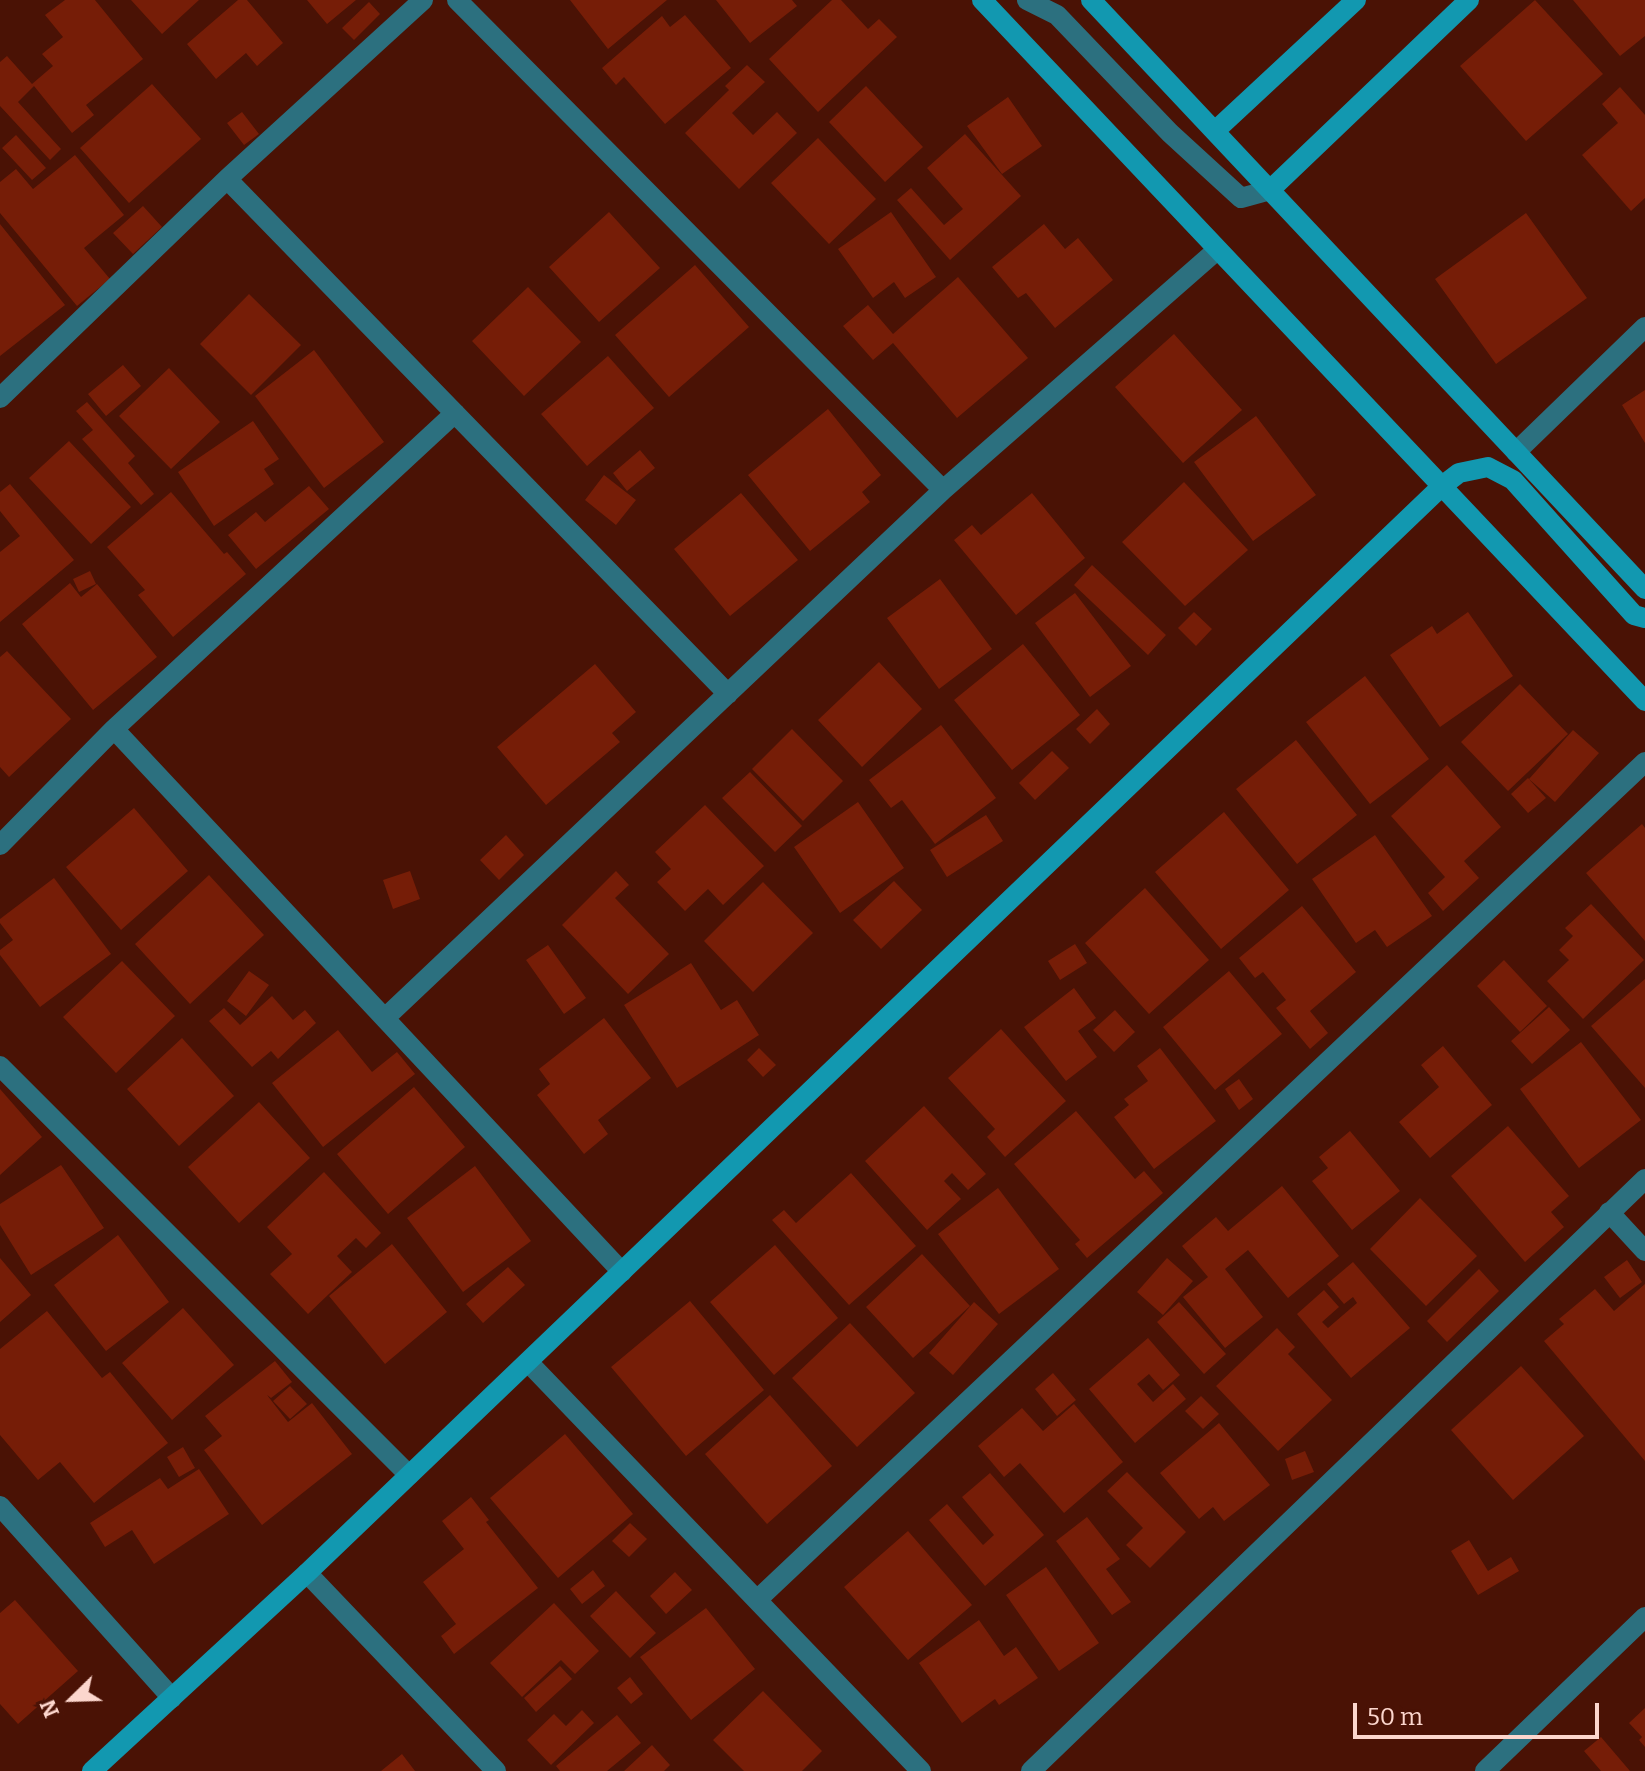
<!DOCTYPE html>
<style>
body{margin:0}
#map{position:relative;width:1645px;height:1771px;overflow:hidden;background:#4a1205;font-family:Bitter,serif}
canvas{display:block}
.north{position:absolute;left:32px;top:1659px;width:80px;height:80px;-webkit-text-stroke:6px #4a1205;paint-order:stroke;rotate:247deg;font-size:22px;font-weight:700;line-height:32px;text-align:center;color:#fcd6cd}
.north::after{content:'';display:block;margin:auto;width:28px;height:36px;background:#fcd6cd;clip-path:polygon(50% 0,100% 100%,50% 72%,0 100%)}
.scale{position:absolute;left:1353px;top:1703px;width:246px;height:36px;box-sizing:border-box;border:4px solid #fcd6cd;border-top:0;padding-left:10px;font-size:24px;line-height:28px;white-space:nowrap;color:#fcd6cd;-webkit-text-stroke:6px #4a1205;paint-order:stroke}
</style>
<div id="map">
<canvas width="1645" height="1771"></canvas>
<div class="north">N</div>
<div class="scale">50 m</div>
</div>
<script>
const c = document.querySelector('canvas').getContext('2d');
c.lineJoin = 'round';
function paint(path, color) { c.fillStyle = color; c.fill(path, 'evenodd'); }
const shape = rows => new Path2D(rows.map(r => 'M' + r).join(''));
function strokePath(path, color, width, dash) { c.strokeStyle = color; c.lineWidth = width; c.lineCap = dash ? 'butt' : 'round'; c.setLineDash(dash || []); c.stroke(path); }
paint(shape([
 [65,0,95,0,143,59,86,105,94,115,72,133,34,86,18,102,61,149,50,160,0,106,0,62,7,56,32,84,53,66,42,54,63,37,45,15],
 [131,0,199,0,162,34],
 [238,0,247,0,283,43,257,66,246,53,216,79,187,44],
 [307,0,356,0,327,24],
 [570,0,667,0,608,49],
 [716,0,792,0,797,6,750,43],
 [832,0,841,0,868,29,879,19,897,37,818,112,769,59],
 [1535,0,1603,74,1526,141,1460,66],
 [1573,0,1645,0,1645,36,1620,56],
 [369,2,380,14,354,40,342,28],
 [685,15,731,68,665,124,624,77,616,85,602,68,662,16,670,27],
 [747,65,765,82,732,113,753,135,777,112,797,133,739,189,685,133,729,90,725,86],
 [152,84,201,139,129,203,80,148],
 [866,86,923,147,885,182,829,122],
 [1620,87,1645,115,1645,198,1631,211,1582,155,1618,123,1602,104],
 [1008,97,1042,146,1002,174,967,126],
 [242,112,259,134,244,145,227,123],
 [965,134,1021,196,950,260,897,200,911,188,944,225,963,209,927,168],
 [16,135,46,168,32,180,2,148],
 [818,138,876,199,829,244,771,183],
 [75,155,124,215,84,248,110,279,77,306,0,213,0,182,16,169,33,189],
 [143,206,162,227,133,254,113,233],
 [609,212,660,268,599,322,549,267],
 [891,212,936,277,905,298,894,282,873,298,838,249],
 [1526,213,1587,298,1496,364,1435,279],
 [0,224,65,305,0,356],
 [1044,224,1065,249,1078,238,1113,280,1055,328,1026,293,1018,298,992,267],
 [695,265,749,327,669,397,615,335],
 [958,277,1028,358,957,418,893,343,873,360,843,326,868,305,893,334],
 [528,287,581,342,524,396,472,341],
 [249,294,301,345,251,395,200,344],
 [1174,334,1242,410,1183,463,1115,387],
 [314,350,384,442,324,488,255,396],
 [608,356,654,408,587,466,541,414],
 [123,365,141,386,106,416,88,394],
 [169,368,220,422,171,469,119,416],
 [1645,390,1645,443,1622,405],
 [87,402,135,456,128,463,154,494,141,505,82,439,93,430,76,411],
 [828,409,881,475,862,492,870,502,810,551,748,475],
 [1256,416,1316,495,1253,541,1194,462],
 [253,421,279,459,264,469,274,484,214,526,178,472],
 [69,441,131,507,91,544,29,478],
 [640,450,655,468,627,491,613,473],
 [604,475,636,500,616,525,585,500],
 [1184,482,1248,550,1185,606,1122,542],
 [10,484,74,560,0,622,0,552,20,536,0,511,0,492],
 [309,486,329,509,256,569,228,535,256,512,265,522],
 [171,492,224,554,227,552,246,574,173,637,138,595,145,590,107,547],
 [741,493,798,560,730,616,674,549],
 [1032,493,1085,558,1016,615,954,540,972,525,981,535],
 [1092,565,1166,635,1148,655,1074,585],
 [90,571,96,584,79,592,73,579],
 [940,579,992,649,939,689,887,618],
 [70,583,81,597,97,584,157,657,93,710,22,624],
 [1075,593,1131,666,1090,697,1035,623],
 [1194,612,1212,629,1196,646,1178,628],
 [1468,612,1513,676,1440,727,1390,655,1432,626,1437,634],
 [1023,644,1080,715,1012,770,954,700],
 [7,651,71,719,9,777,0,767,0,657],
 [879,662,922,709,862,767,818,720],
 [595,664,636,712,612,733,620,742,546,805,497,747],
 [1365,676,1429,759,1370,804,1306,722],
 [1520,684,1568,734,1508,791,1461,742],
 [1097,709,1110,724,1090,744,1076,729],
 [941,725,996,798,935,844,902,800,891,808,869,780],
 [792,729,843,781,803,821,752,769],
 [1573,730,1599,753,1555,802,1529,779],
 [1296,740,1357,815,1297,864,1236,789],
 [1052,751,1069,768,1035,800,1019,783],
 [1447,765,1501,827,1464,861,1479,878,1443,911,1428,893,1445,877,1391,816],
 [750,772,802,826,775,852,722,798],
 [1528,778,1546,798,1528,813,1511,794],
 [858,802,904,868,840,913,794,847],
 [705,805,764,866,723,905,708,889,685,911,657,882,671,869,655,852],
 [134,808,188,871,121,930,66,867],
 [1224,812,1289,890,1221,949,1155,872],
 [986,815,1003,841,947,877,930,850],
 [1642,824,1645,828,1645,941,1586,873],
 [506,835,524,855,499,880,480,860],
 [1375,835,1432,916,1387,947,1375,930,1356,943,1312,879],
 [410,871,420,899,393,909,383,880],
 [616,871,629,885,615,898,669,954,628,994,562,925],
 [209,875,264,935,190,1004,135,944],
 [54,878,111,954,40,1007,0,955,0,950,13,940,0,923,0,919],
 [894,881,922,910,881,949,853,920],
 [763,882,813,933,753,992,704,941],
 [1145,888,1209,960,1149,1014,1085,943],
 [1591,904,1644,960,1583,1019,1547,981,1569,960,1559,950,1573,936,1565,928],
 [1302,906,1356,972,1310,1011,1328,1033,1310,1049,1276,1008,1286,1000,1263,972,1255,978,1239,958],
 [1075,944,1087,963,1060,980,1048,961],
 [548,945,586,998,564,1014,526,960],
 [1504,960,1547,1006,1520,1032,1477,986],
 [122,961,175,1016,116,1073,63,1017],
 [691,963,721,1010,737,1000,759,1035,677,1088,624,1005],
 [249,971,269,985,246,1016,227,1001],
 [1229,971,1282,1034,1215,1090,1163,1027],
 [1645,979,1645,1088,1591,1026],
 [1074,988,1096,1018,1078,1031,1097,1057,1066,1081,1024,1027],
 [272,996,293,1020,305,1010,316,1023,278,1059,271,1051,252,1067,209,1021,224,1008,240,1025],
 [1549,1007,1570,1030,1532,1064,1511,1041],
 [1115,1010,1135,1032,1114,1052,1093,1030],
 [604,1018,651,1078,598,1120,608,1134,584,1154,537,1095,550,1084,539,1069],
 [1001,1029,1066,1101,1005,1157,987,1137,995,1129,948,1078],
 [338,1030,372,1072,397,1052,415,1074,323,1147,272,1083],
 [182,1038,234,1096,179,1146,127,1089],
 [1581,1042,1641,1120,1579,1168,1520,1089],
 [1443,1046,1492,1105,1430,1158,1399,1122,1439,1087,1421,1065],
 [759,1048,776,1065,763,1077,747,1060],
 [1160,1048,1216,1121,1154,1169,1114,1117,1129,1105,1124,1099,1148,1081,1137,1066],
 [1239,1079,1253,1099,1239,1110,1225,1089],
 [414,1087,465,1147,388,1214,337,1154],
 [0,1089,42,1137,0,1175],
 [259,1102,310,1158,239,1223,188,1167],
 [924,1106,986,1174,968,1190,952,1173,944,1181,961,1199,927,1230,865,1161],
 [1076,1111,1135,1179,1144,1171,1163,1193,1087,1258,1075,1244,1080,1240,1014,1164],
 [1508,1126,1569,1196,1551,1212,1564,1227,1525,1262,1451,1176],
 [1350,1131,1400,1191,1352,1230,1312,1181,1328,1168,1319,1157],
 [61,1165,104,1228,31,1275,0,1225,0,1204],
 [475,1166,531,1241,463,1292,407,1218],
 [324,1172,381,1233,366,1248,356,1238,337,1256,352,1272,308,1314,270,1274,292,1254,267,1227],
 [851,1173,916,1246,849,1305,772,1220,784,1210,796,1223],
 [1282,1186,1339,1256,1288,1298,1248,1250,1225,1269,1263,1317,1225,1348,1183,1297,1208,1277,1182,1246,1216,1217,1228,1231],
 [998,1188,1059,1269,999,1314,938,1234],
 [1420,1198,1477,1256,1426,1306,1370,1249],
 [118,1235,169,1302,106,1351,54,1285],
 [392,1244,447,1312,385,1364,329,1296],
 [775,1245,838,1318,774,1375,710,1302],
 [922,1254,970,1306,913,1358,866,1307],
 [0,1258,31,1295,0,1322],
 [1167,1258,1193,1281,1163,1315,1137,1292],
 [1627,1260,1642,1282,1620,1298,1604,1277],
 [1353,1262,1410,1328,1351,1378,1297,1314,1324,1290,1339,1307,1322,1322,1328,1328,1357,1303,1353,1297,1344,1304,1327,1284],
 [508,1267,525,1285,483,1323,466,1304],
 [1479,1269,1499,1291,1447,1342,1427,1321],
 [1645,1284,1645,1461,1544,1341,1564,1324,1559,1319,1595,1289,1614,1311],
 [690,1301,764,1390,686,1456,611,1367],
 [974,1302,998,1324,953,1375,929,1353],
 [1179,1302,1226,1354,1204,1374,1157,1322],
 [183,1308,234,1365,172,1420,122,1363],
 [47,1311,102,1378,110,1372,168,1443,94,1503,60,1462,38,1480,0,1435,0,1349],
 [850,1323,915,1393,857,1447,792,1378],
 [1277,1328,1295,1347,1288,1354,1332,1400,1278,1451,1216,1386],
 [1148,1338,1180,1375,1163,1390,1149,1374,1137,1384,1153,1402,1173,1384,1186,1399,1135,1443,1089,1389],
 [275,1361,292,1382,271,1398,267,1395,288,1422,312,1403,352,1454,262,1525,204,1450,222,1436,205,1416],
 [1521,1366,1584,1436,1513,1500,1451,1430],
 [1053,1373,1076,1400,1057,1416,1035,1389],
 [290,1386,307,1404,290,1419,273,1401],
 [770,1395,832,1466,767,1524,705,1454],
 [1201,1396,1219,1414,1203,1429,1185,1411],
 [1074,1404,1123,1462,1064,1513,1020,1463,1004,1477,978,1446,1022,1408,1043,1431],
 [1219,1423,1270,1485,1224,1521,1213,1507,1199,1519,1160,1473],
 [565,1434,633,1514,558,1578,490,1498],
 [183,1447,195,1468,179,1477,167,1457],
 [1305,1451,1314,1472,1292,1480,1285,1459],
 [199,1469,229,1514,154,1564,132,1530,105,1547,90,1523,160,1478,168,1489],
 [1127,1472,1186,1532,1150,1568,1126,1545,1143,1528,1107,1491],
 [990,1473,1044,1535,985,1586,929,1520,947,1504,983,1545,994,1535,962,1497],
 [471,1497,489,1520,486,1522,538,1588,454,1654,441,1636,456,1624,423,1582,464,1549,442,1521],
 [1087,1517,1120,1559,1106,1569,1131,1602,1112,1615,1056,1541],
 [630,1523,647,1539,629,1557,612,1541],
 [908,1531,972,1605,908,1660,844,1587],
 [1469,1540,1488,1571,1511,1557,1519,1571,1478,1595,1451,1551],
 [1046,1567,1099,1643,1059,1671,1006,1595],
 [593,1570,605,1586,582,1604,570,1589],
 [675,1572,692,1590,666,1614,650,1596],
 [616,1591,656,1633,630,1658,590,1616],
 [15,1600,78,1671,18,1724,0,1704,0,1613],
 [554,1603,599,1651,575,1674,561,1660,522,1697,490,1663],
 [706,1608,755,1669,691,1720,640,1657],
 [979,1620,1004,1656,1016,1647,1038,1678,999,1705,995,1699,962,1723,919,1663],
 [560,1666,572,1679,536,1712,524,1698],
 [630,1677,643,1694,631,1704,617,1688],
 [763,1691,822,1751,802,1771,744,1771,713,1740],
 [1645,1708,1645,1747,1639,1740,1642,1737,1629,1723],
 [582,1710,594,1723,551,1765,527,1740,554,1714,566,1726],
 [617,1715,641,1743,607,1771,560,1771,556,1766],
 [1601,1737,1630,1771,1601,1771,1584,1751],
 [652,1745,670,1765,664,1771,624,1771],
 [402,1754,415,1771,381,1771]
]), '#761d07');
strokePath(shape([
 [1027,0,1057,15,1170,133,1241,198,1270,190],
 [227,179,728,694],
 [0,398,227,179,423,0],
 [1516,452,1645,327],
 [943,490,1217,250],
 [114,729,622,1272],
 [0,845,114,729,455,413],
 [385,1018,943,490,457,0],
 [0,1066,409,1475],
 [1609,1212,1645,1251],
 [528,1362,921,1771],
 [0,1506,172,1698],
 [307,1573,496,1771],
 [757,1600,1645,762],
 [1031,1771,1645,1179],
 [1485,1771,1645,1617]
]), '#2c707f', 20);
strokePath(shape([
 [982,0,1645,701],
 [1091,0,1645,589],
 [1215,131,1356,0],
 [1270,190,1469,0],
 [92,1771,307,1573,1442,486,1459,473,1488,467,1513,480,1634,615,1645,618]
]), '#1298b0', 20);
</script>
